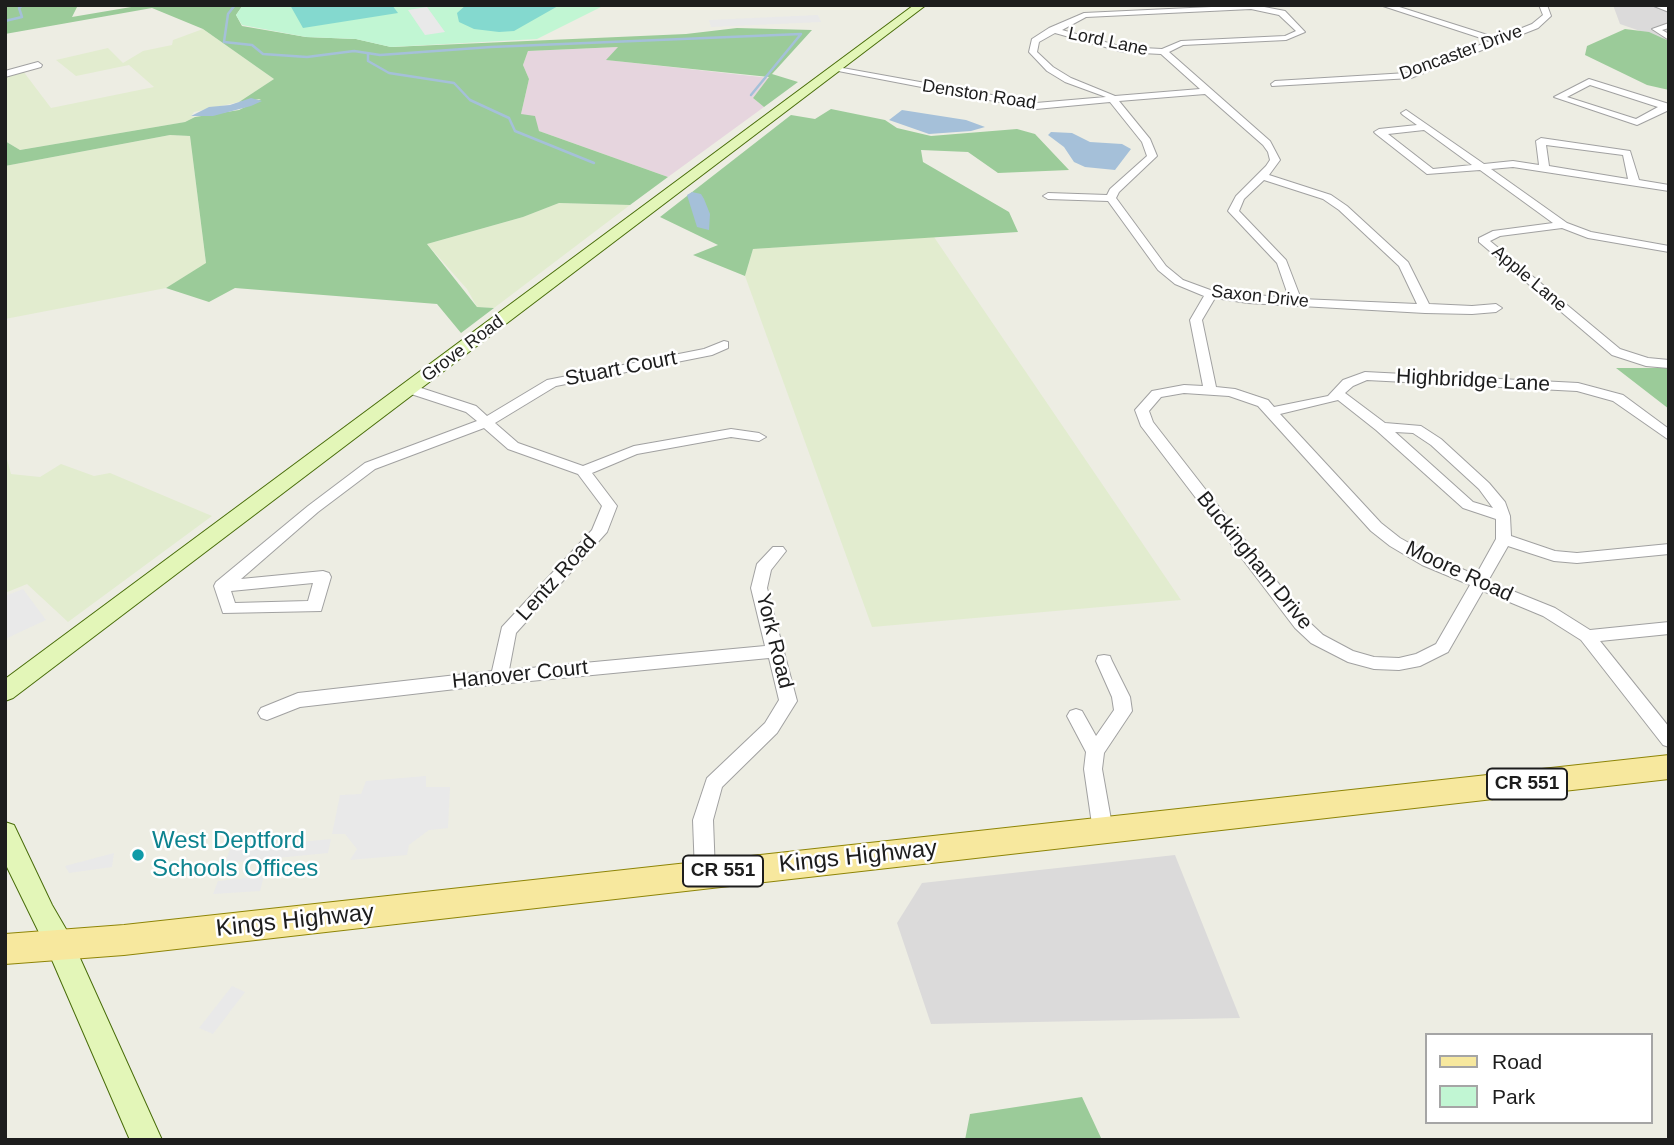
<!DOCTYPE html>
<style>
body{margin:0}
#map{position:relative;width:1674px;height:1145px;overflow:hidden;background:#edede3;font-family:Helvetica,sans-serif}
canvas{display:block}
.frame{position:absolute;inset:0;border:7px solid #1d1d1d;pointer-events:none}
.legend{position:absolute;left:1425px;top:1033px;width:228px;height:91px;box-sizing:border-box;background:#fff;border:2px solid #a5a5a5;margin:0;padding:9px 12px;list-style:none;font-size:21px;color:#1d1d1d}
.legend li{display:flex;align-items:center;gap:14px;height:35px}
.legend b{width:35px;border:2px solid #a5a5a5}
</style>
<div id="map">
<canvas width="1674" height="1145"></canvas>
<div class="frame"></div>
<ul class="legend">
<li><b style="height:9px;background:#f7e89e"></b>Road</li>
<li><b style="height:19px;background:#c1f6d3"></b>Park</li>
</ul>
</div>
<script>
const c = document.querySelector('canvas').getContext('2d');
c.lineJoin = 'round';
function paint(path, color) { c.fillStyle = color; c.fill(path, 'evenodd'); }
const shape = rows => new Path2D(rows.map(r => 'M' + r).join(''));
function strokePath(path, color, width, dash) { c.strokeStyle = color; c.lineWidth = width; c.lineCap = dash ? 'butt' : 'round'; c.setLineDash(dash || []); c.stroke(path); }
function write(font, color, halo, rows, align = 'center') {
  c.font = font + ' Helvetica,sans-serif'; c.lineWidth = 5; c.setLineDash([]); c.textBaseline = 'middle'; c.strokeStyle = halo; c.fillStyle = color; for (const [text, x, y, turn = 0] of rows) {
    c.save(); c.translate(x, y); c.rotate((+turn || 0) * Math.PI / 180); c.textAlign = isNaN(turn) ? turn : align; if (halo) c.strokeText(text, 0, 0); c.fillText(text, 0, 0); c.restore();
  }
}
paint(shape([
 [1613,5,1669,5,1669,41,1620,24],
 [1175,855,1240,1018,931,1024,897,923,922,883]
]), '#dbdada');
paint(shape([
 [619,47,607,60,770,78,753,98,764,107,668,177,539,131,521,114,529,79,523,65,528,51]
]), '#e6d5de');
paint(shape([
 [203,29,274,79,239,102,194,112,191,116,195,117,185,122,20,150,5,141,5,74,23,71,51,108,154,87,129,65,76,76,56,60,108,48,123,63,143,51,172,45,173,40],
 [170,135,190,136,206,264,166,288,5,319,5,166],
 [559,203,630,205,494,308,477,307,467,289,427,244,523,217],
 [934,237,1181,600,872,627,745,276,753,249],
 [5,452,11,474,40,477,61,464,94,476,110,473,212,516,68,622,27,584,5,593]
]), '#e2eccf');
paint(shape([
 [5,5,78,5,72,17,143,5,243,5,236,15,242,26,306,37,356,39,391,47,686,34,737,28,812,30,772,74,798,82,764,107,753,98,769,77,606,60,618,47,528,51,523,65,529,79,521,114,535,116,539,131,668,177,630,205,559,203,523,217,427,244,477,307,494,308,461,333,437,304,235,288,209,302,166,288,206,263,190,136,170,135,5,166,5,141,20,150,185,122,195,117,239,110,261,99,239,102,274,79,203,29,152,8,5,34],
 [1625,29,1649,32,1669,41,1669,90,1647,85,1585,55,1587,46],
 [831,109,885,120,897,128,931,136,1017,129,1035,134,1069,170,998,173,968,152,921,150,923,162,1009,212,1018,232,753,249,745,276,693,255,718,245,660,217,791,115,815,119],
 [1616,368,1669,368,1669,409],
 [1082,1097,1102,1140,965,1140,970,1114]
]), '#9bcb99');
paint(shape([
 [243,5,605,5,537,39,391,47,356,39,306,37,242,25,236,15]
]), '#c1f6d3');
paint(shape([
 [290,5,392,5,398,13,303,28],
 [466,5,545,5,558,6,514,31,499,32,474,29,459,22,457,13]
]), '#84d9cf');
paint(shape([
 [427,7,445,32,425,35,408,10],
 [818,15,821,22,711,27,709,20],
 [23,589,46,620,5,639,5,596],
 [426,776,426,787,450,787,448,828,429,830,409,845,407,855,350,860,357,849,345,834,332,834,340,795,361,794,366,781],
 [331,839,328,853,225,863,230,849],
 [114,853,112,867,69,873,65,866],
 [264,876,260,891,213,894,218,881],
 [232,986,245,992,213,1034,199,1028]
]), '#e9e9e9');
paint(shape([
 [251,98,262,101,251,106,213,116,191,116,209,107,230,105],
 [902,110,966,120,985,127,971,131,929,134,889,120],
 [1051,132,1072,133,1090,142,1122,144,1131,149,1115,170,1085,167,1074,162,1064,147,1048,135],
 [692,192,701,194,704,199,710,214,709,230,697,227,687,195]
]), '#a5c0d9');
strokePath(shape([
 [235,5,228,14,224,42,252,45,263,54,307,57,354,51,380,55,491,47,801,34,751,95],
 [5,21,22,17,19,8,23,5],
 [368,54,368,61,389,73,454,83,470,100,509,118,515,131,594,163]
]), '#a5c0d9', 2.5);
const street = shape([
 [1254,5,1285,11,1305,32,1286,40,1183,45,1169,52,1270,141,1280,160,1269,175,1331,195,1347,206,1408,262,1429,304,1472,306,1496,304,1502,308,1496,312,1472,314,1425,313,1248,303,1215,298,1202,320,1216,387,1235,389,1268,400,1274,407,1328,396,1343,380,1365,372,1578,383,1623,395,1669,429,1669,440,1613,401,1577,391,1367,380,1353,386,1345,393,1385,423,1421,426,1441,439,1489,483,1505,502,1510,516,1511,536,1555,551,1577,553,1669,544,1669,554,1577,563,1554,561,1508,546,1488,581,1555,608,1590,630,1669,622,1669,634,1600,641,1669,727,1669,747,1663,745,1581,640,1543,616,1483,591,1448,652,1420,666,1399,670,1374,669,1348,662,1311,643,1295,628,1141,426,1135,410,1152,391,1184,385,1203,386,1190,320,1204,296,1175,284,1158,270,1108,201,1048,199,1043,196,1048,193,1107,195,1110,189,1147,156,1142,142,1110,102,1036,109,833,70,837,67,1036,103,1106,97,1065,82,1047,71,1029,52,1032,39,1049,28,1084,13,1254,5],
 [1251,9,1279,15,1296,31,1285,36,1181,41,1162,49,1123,47,1062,30,1086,17,1251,9],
 [1055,33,1123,52,1161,54,1200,89,1115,96,1071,78,1053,67,1037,52,1039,42,1055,33],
 [1205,94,1263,145,1268,152,1270,160,1266,166,1236,196,1228,211,1277,263,1289,298,1213,291,1183,280,1166,266,1116,198,1119,192,1157,156,1150,139,1119,101,1205,94],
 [1264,180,1323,199,1339,210,1399,266,1417,304,1301,299,1286,260,1239,211,1244,199,1264,180],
 [1184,393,1229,396,1258,406,1371,531,1390,546,1422,565,1470,585,1436,644,1416,654,1399,658,1374,657,1353,651,1323,635,1307,620,1153,422,1149,411,1161,397,1184,393],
 [1338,400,1376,430,1463,508,1496,519,1496,539,1476,575,1434,557,1400,538,1381,523,1280,414,1338,400],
 [1395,432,1413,433,1431,445,1479,489,1493,508,1473,502,1395,432],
 [1380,5,1393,5,1497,38,1532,24,1543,15,1539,5,1547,5,1551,16,1538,28,1411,78,1272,86,1271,84,1275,81,1407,73,1490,41,1380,5],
 [1663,5,1669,7,1669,12,1654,6,1663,5],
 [1669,23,1669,28,1662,30,1669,34,1669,40,1652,29,1669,23],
 [38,62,42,65,41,67,5,77,5,71,38,62],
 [1589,79,1669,104,1669,110,1637,125,1554,97,1589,79],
 [1590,85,1658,107,1636,119,1567,97,1590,85],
 [1406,110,1484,164,1513,161,1539,165,1536,141,1541,138,1630,151,1639,180,1669,185,1669,191,1513,167,1491,169,1567,223,1591,232,1669,246,1669,252,1588,238,1562,228,1500,236,1490,241,1620,349,1648,358,1669,360,1669,368,1646,366,1612,355,1479,242,1479,238,1493,231,1553,223,1480,170,1427,174,1376,134,1374,132,1379,129,1417,125,1403,115,1401,113,1406,110],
 [1424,130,1472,165,1433,169,1388,134,1424,130],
 [1546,145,1623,155,1628,179,1549,166,1546,145],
 [724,341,728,342,728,348,712,355,556,386,495,423,518,443,583,466,634,446,731,429,759,433,766,437,759,441,731,437,637,454,592,473,617,506,607,532,516,633,509,670,765,646,751,588,757,564,773,547,783,547,786,551,771,570,767,588,797,701,777,733,722,787,713,820,715,873,712,879,705,882,698,879,695,873,693,820,707,778,765,723,779,700,769,658,499,684,300,707,267,720,261,718,258,713,261,708,298,693,492,671,502,627,592,530,602,506,578,474,508,449,484,428,375,469,318,512,241,579,323,571,329,573,331,577,321,611,223,613,214,586,216,582,308,506,365,463,477,421,466,412,405,392,405,386,415,386,476,406,487,416,547,380,704,349,724,341],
 [313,583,308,601,235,603,231,591,313,583],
 [1104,655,1110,656,1112,661,1130,697,1132,711,1104,753,1102,769,1113,831,1110,837,1103,839,1096,837,1093,831,1084,769,1086,752,1067,716,1070,711,1076,709,1082,711,1096,736,1114,710,1112,697,1096,661,1098,656,1104,655]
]);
const secondary = shape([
 [914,5,926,5,13,698,5,701,5,679,914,5],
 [5,822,14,825,52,905,70,936,162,1140,130,1140,49,953,5,863,5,822]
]);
const primary = shape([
 [1669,755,1669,779,124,955,5,964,5,934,124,925,1669,755]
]);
strokePath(street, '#a1a1a1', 2);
strokePath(secondary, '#496d0a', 2);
strokePath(primary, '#8e8507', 2);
paint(street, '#fff');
paint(secondary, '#e3f6b8');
paint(primary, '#f7e89e');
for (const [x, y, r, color] of [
 [138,855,7,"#0f9aa8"]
]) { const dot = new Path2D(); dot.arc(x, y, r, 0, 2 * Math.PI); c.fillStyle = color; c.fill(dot); strokePath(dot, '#fff', 2.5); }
write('18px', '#1d1d1d', '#fff', [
 ["Lord Lane",1108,42,12],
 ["Doncaster Drive",1461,53,-20],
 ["Denston Road",979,95,9],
 ["Apple Lane",1529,279,40],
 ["Saxon Drive",1260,297,6],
 ["Grove Road",463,349,-37]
]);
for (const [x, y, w] of [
 [1527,784,80],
 [723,871,80]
]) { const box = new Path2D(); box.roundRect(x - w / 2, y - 15.5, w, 31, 5); c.fillStyle = '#fff'; c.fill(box); strokePath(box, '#1d1d1d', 2); }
write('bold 19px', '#1d1d1d', null, [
 ["CR 551",1527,784],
 ["CR 551",723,871]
]);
write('21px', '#1d1d1d', '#fff', [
 ["Stuart Court",621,369,-11],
 ["Highbridge Lane",1473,381,3],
 ["Buckingham Drive",1254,561,51],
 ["Moore Road",1459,572,25],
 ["Lentz Road",557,578,-48],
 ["York Road",774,641,76],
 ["Hanover Court",520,675,-6]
]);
write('24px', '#0d838f', '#fff', [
 ["West Deptford",152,841],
 ["Schools Offices",152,869]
], 'left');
write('24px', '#1d1d1d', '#fff', [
 ["Kings Highway",858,857,-6],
 ["Kings Highway",295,921,-6]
]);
</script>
